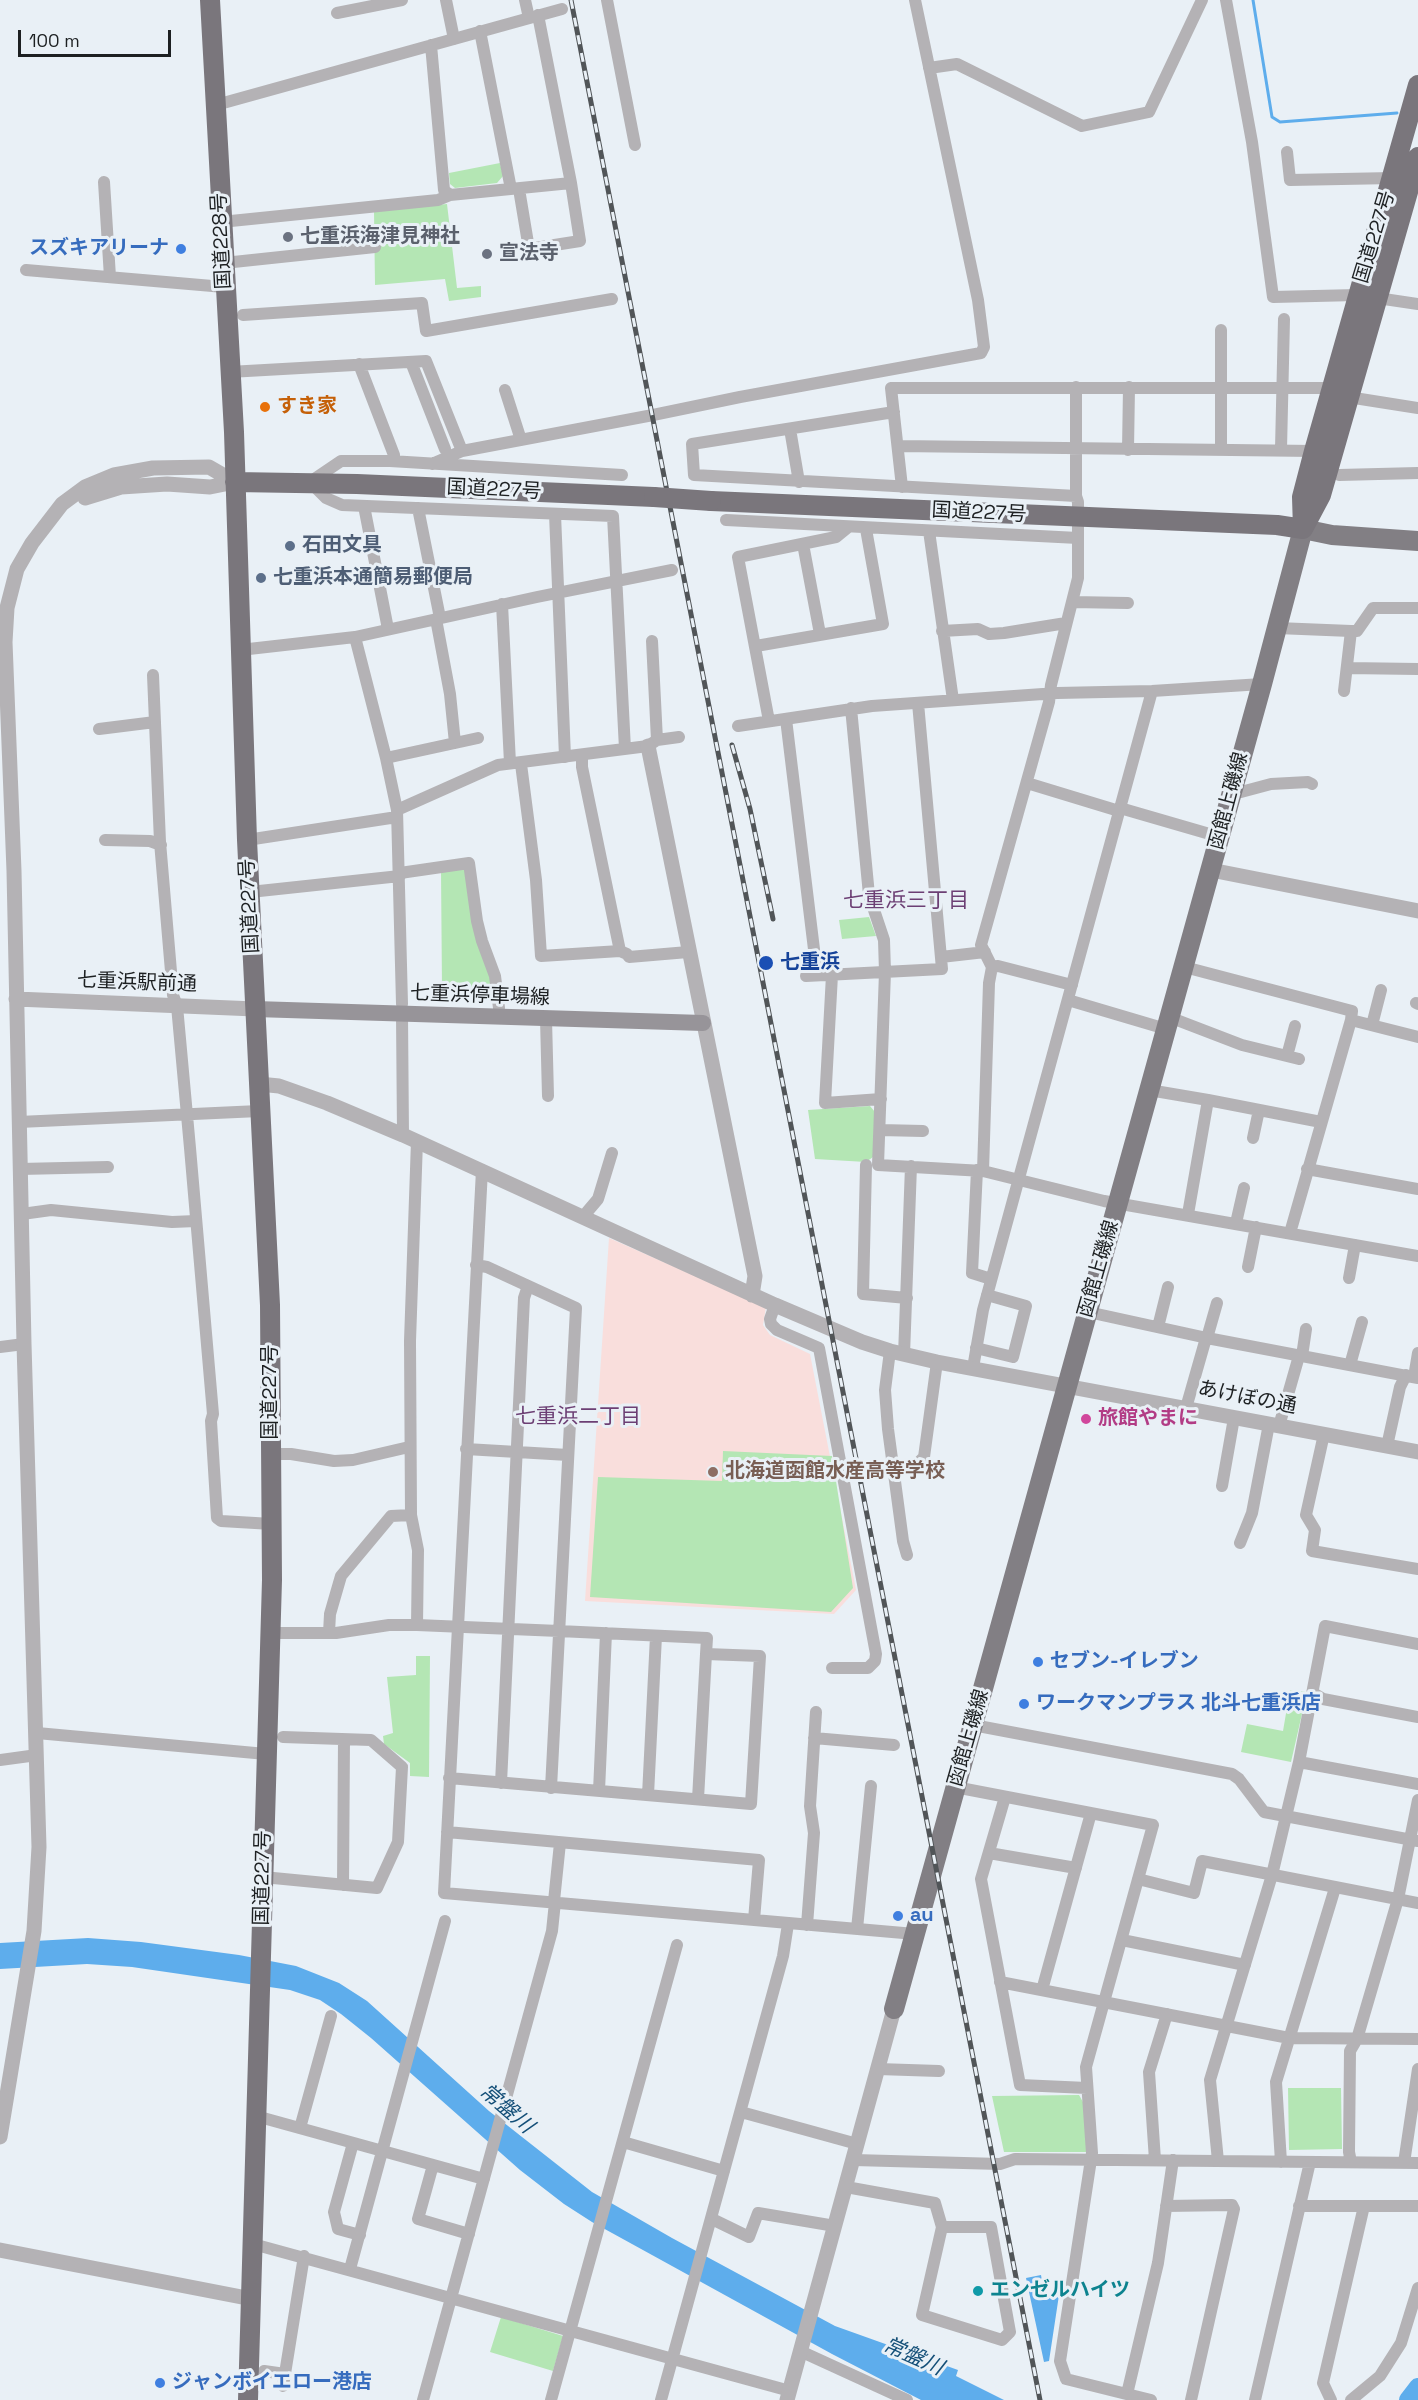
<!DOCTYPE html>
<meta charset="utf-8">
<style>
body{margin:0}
#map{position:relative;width:1418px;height:2400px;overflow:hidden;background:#e9f0f6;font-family:"Space Grotesk",sans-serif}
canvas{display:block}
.scale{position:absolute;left:18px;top:30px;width:153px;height:27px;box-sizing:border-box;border:3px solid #1d2022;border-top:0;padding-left:8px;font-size:18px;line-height:21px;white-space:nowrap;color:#1d2022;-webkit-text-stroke:4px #e9f0f6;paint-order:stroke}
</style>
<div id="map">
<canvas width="1418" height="2400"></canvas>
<div class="scale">100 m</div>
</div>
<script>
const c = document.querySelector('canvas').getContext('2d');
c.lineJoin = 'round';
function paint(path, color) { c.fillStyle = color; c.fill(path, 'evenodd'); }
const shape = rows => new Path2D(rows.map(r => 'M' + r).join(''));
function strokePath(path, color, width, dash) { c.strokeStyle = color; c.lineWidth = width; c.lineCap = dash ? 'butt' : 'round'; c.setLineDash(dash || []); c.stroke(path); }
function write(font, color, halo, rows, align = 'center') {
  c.font = font + ' "Space Grotesk","Noto Sans JP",sans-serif'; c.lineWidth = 6; c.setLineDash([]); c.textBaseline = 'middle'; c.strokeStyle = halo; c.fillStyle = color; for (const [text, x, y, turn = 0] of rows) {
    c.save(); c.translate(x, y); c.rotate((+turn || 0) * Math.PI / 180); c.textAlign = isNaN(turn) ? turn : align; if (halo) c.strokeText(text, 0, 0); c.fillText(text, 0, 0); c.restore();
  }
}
paint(shape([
 [609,1238,766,1307,763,1325,770,1335,810,1354,856,1590,834,1614,585,1601]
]), '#f9dedc');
paint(shape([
 [500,163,503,176,497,183,455,188,450,184,449,173],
 [447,204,457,288,481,286,481,297,449,301,445,279,375,285,374,211],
 [466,868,494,989,442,989,441,871],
 [869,917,876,936,842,939,839,920],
 [870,1106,875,1112,873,1157,866,1162,815,1159,808,1110],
 [723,1451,832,1456,853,1588,831,1612,590,1597,598,1477,722,1481],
 [416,1656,430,1656,429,1777,410,1776,410,1763,384,1744,383,1736,393,1733,387,1677,416,1675],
 [1290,1690,1307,1692,1291,1762,1241,1752,1247,1724,1283,1731],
 [1288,2088,1341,2088,1342,2149,1289,2150],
 [1079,2095,1083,2102,1088,2152,1004,2152,992,2096],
 [501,2317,563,2336,553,2371,490,2352]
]), '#b4e6b4');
paint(shape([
 [88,1938,141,1942,239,1955,296,1966,339,1983,367,2001,489,2111,592,2192,672,2238,835,2326,958,2370,956,2376,1004,2400,921,2400,832,2354,592,2222,564,2204,520,2170,371,2038,341,2014,320,2000,290,1990,132,1967,87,1964,0,1969,0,1943],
 [1041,2275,1044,2293,1059,2295,1049,2361,1044,2362,1026,2278]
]), '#5eadec');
strokePath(shape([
 [1253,0,1272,117,1280,122,1397,113]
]), '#5eadec', 3);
strokePath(shape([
 [1408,2400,1418,2387]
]), '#5eadec', 18);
strokePath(shape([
 [446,0,454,39],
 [525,0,529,18],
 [607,0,635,145],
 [1226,0,1252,142,1273,297,1357,295,1418,304],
 [337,13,402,0],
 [480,31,511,189],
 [431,45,444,190,450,195,571,183],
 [929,68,957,64,1082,126,1149,112,1202,0],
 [216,105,562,9],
 [1287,152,1290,180,1393,178],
 [104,182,110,277],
 [519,189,529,249,580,241,571,183,538,15],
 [221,222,438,200,450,195],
 [224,263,375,247],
 [26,270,224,287],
 [243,315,422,303,426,331,612,299],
 [411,362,445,449],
 [359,364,394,455],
 [229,372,426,361,462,451],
 [505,390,521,440],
 [1348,397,1418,408],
 [894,412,692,444,694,475,1076,496],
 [790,429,799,482],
 [898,446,1314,451],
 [1281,449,1284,319],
 [1128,450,1129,387],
 [1221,450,1221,330],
 [432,464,462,451,653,415,740,397,981,353,984,347,978,300,915,0],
 [622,475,390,461,341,461,310,482,326,498,342,505,613,516,625,749],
 [1339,475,1418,473],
 [902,487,891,388,1331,388],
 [364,506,388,629],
 [418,508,440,618],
 [555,514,565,757],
 [726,520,1078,538,1078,502,1076,496,1076,387],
 [929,531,953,700],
 [803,544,820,634],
 [1072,602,1128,603],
 [502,604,510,763],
 [436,619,450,694,455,743],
 [1277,628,1351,631,1344,691],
 [942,631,978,629,989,634,1004,633,1066,623],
 [1351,631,1357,631,1373,608,1418,608],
 [355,637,386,758,397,810,402,1004],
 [756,646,883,624,866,529],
 [240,650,355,637,537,597,672,570],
 [1347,668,1418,669],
 [153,675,160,842,173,995,177,1006,190,1148,213,1414,211,1421,217,1518,221,1521,272,1524],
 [851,708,869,895,884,940,885,972,878,1165,983,1171,1104,1201,1418,1256],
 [786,719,817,974],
 [769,721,738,557,836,537,847,528],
 [738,726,872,706,1057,693,1152,691,1262,684],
 [99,729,155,722],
 [657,740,679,737],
 [386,758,478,738],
 [521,764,536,880,541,956,620,951,582,767,582,755],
 [1027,783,1119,811],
 [1241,792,1271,784,1308,782,1312,784],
 [1120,808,1220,837],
 [397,810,498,765,648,746,657,740,652,641],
 [105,840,150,841,161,845],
 [247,840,397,817],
 [400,873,469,863,477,921,482,941,495,976,499,1008],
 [250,892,400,876],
 [620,951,627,954,629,957,688,952],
 [941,957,985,952],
 [992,967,998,966,1072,985],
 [1192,969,1352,1011,1351,1020],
 [832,975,825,1103,881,1099],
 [806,976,942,969,918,703],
 [1068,1000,1166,1029],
 [1416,1003,1418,1004],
 [402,1015,403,1135],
 [1169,1017,1242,1045,1299,1059],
 [546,1019,548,1096],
 [1372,1025,1381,990],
 [1287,1056,1295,1026],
 [1149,1090,1208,1100],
 [19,1122,259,1111],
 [880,1130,923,1131],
 [1253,1138,1259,1110],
 [866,1165,863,1294,907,1298],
 [20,1169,108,1167],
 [1307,1169,1418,1189],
 [482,1170,444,1893,915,1934],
 [977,1170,972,1273,991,1279],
 [983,1171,989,983,992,967,981,945,1049,702,1051,685,1078,578,1078,538],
 [587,1212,598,1199,612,1153],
 [22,1214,51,1210,172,1222,196,1221],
 [1188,1214,1208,1100,1321,1122],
 [1236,1223,1244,1188],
 [1290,1233,1351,1020,1418,1037],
 [476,1265,487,1267,576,1308,551,1788],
 [1248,1267,1256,1227],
 [1349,1278,1355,1245],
 [775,1305,770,1319,771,1324,777,1330,819,1348,876,1654,875,1661,868,1668,832,1668],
 [1088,1312,1207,1338,1418,1378],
 [1158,1327,1168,1287],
 [1207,1338,1217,1303],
 [0,1347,24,1344],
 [976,1348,1013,1357,1026,1306,987,1295],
 [890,1351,885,1390,888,1429,903,1541,907,1555],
 [904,1355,911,1166],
 [1302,1356,1306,1329],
 [1350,1365,1362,1322],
 [973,1368,983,1310,1152,691],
 [1414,1377,1418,1353],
 [1186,1408,1206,1338],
 [1279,1426,1299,1356],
 [1324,1434,1306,1515,1315,1530,1312,1551,1418,1569],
 [1387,1446,1400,1387,1406,1375],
 [466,1449,568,1455],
 [271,1454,291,1454,334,1461,353,1460,409,1447],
 [893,1467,917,1464,924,1457,937,1362],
 [1222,1486,1234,1418],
 [411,1515,418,1550,417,1625],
 [1240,1543,1252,1513,1269,1424],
 [268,1633,336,1633,389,1625,417,1625,559,1631,707,1638,706,1654,760,1656,751,1804,449,1778],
 [329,1633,330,1614,341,1576,391,1516,411,1515,410,1341,417,1141],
 [1313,1693,1323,1699,1418,1717],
 [973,1725,1232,1774,1239,1779,1264,1812,1418,1841],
 [37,1733,266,1754],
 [814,1738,894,1745],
 [0,1760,37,1755],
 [1299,1762,1418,1784],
 [501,1783,524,1298,528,1286],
 [955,1787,1153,1825,1086,2067,1092,2153,1060,2361,1066,2379,1151,2400],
 [599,1791,606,1633],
 [648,1795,656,1636],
 [1005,1797,981,1879,1020,2085,1087,2088],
 [698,1799,706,1654],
 [447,1832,759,1860,754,1920],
 [989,1853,1076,1868],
 [263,1877,377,1888,398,1842,402,1767,371,1740,283,1737],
 [1138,1879,1194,1893,1202,1861,1418,1903],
 [343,1885,344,1740],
 [554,1901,560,1843],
 [807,1925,814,1833,810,1806,816,1712],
 [857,1929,871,1786],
 [1122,1940,1245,1965],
 [1000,1982,1289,2038,1418,2039],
 [1042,1990,1091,1813],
 [878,2069,939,2071],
 [741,2112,850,2142],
 [256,2116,484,2179],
 [300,2128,331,2016],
 [623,2142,724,2171],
 [353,2143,334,2212,338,2229,360,2235],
 [854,2160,1000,2164,1015,2159,1418,2163],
 [1155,2160,1149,2072,1167,2014],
 [1218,2161,1210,2080,1272,1875,1299,1762,1325,1626,1418,1644],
 [1281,2162,1276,2082,1335,1888],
 [1351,2162,1349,2152,1350,2051,1357,2039,1398,1899,1418,1800],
 [1404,2163,1418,2069],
 [433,2165,418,2219,469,2234],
 [846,2187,935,2203,942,2227,922,2315,1002,2340,1010,2332,991,2227,942,2227],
 [1166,2206,1232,2205,1234,2209,1191,2400],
 [1299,2206,1418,2206],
 [712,2219,749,2237,758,2213,835,2226],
 [253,2244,790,2391],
 [350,2269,445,1921],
 [800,2351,907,2400],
 [264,2371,285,2374],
 [283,2386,304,2256],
 [1127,2394,1158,2263,1173,2160],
 [423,2400,552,1931,555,1902],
 [551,2400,677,1945],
 [661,2400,783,1956,788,1924],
 [1255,2400,1310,2162],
 [1331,2400,1323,2383,1364,2206],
 [1351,2400,1380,2376,1401,2343,1418,2288]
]), '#b4b2b5', 12);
strokePath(shape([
 [85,498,121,487,167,484,210,487,235,482],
 [648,746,755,1276,752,1295],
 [1211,870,1418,911],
 [16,999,255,1009],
 [259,1084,279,1086,327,1103,403,1135,775,1305,862,1342,890,1351,937,1362,1418,1452],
 [0,2137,34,1931,39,1847,24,1344,14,871,5,642,7,608,17,569,32,543,62,504,85,487,114,475,153,468,209,467,235,482],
 [0,2250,252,2299],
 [787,2400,894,2009]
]), '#b4b2b5', 15);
strokePath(shape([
 [255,1009,703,1023]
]), '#979499', 16);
strokePath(shape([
 [1303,529,1332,535,1418,541],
 [894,2009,1262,684,1303,529]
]), '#827f84', 20);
strokePath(shape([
 [210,0,234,432,247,840,270,1305,272,1580,248,2400],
 [235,482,357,484,654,497],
 [711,501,1277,525,1303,529],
 [1304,527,1321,495,1418,157],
 [1303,529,1302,497,1314,451,1418,85]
]), '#7a767c', 20);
const rail = shape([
 [571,0,1040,2400],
 [732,745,750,809,773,919]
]);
strokePath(rail, '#515558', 5);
strokePath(rail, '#e9f0f6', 3, [9]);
strokePath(shape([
 [654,497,711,501]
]), '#7a767c', 20);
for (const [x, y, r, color] of [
 [288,237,6,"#6b7280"],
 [181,249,6,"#3f7fe0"],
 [487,254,6,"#6b7280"],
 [265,407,6,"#e8710a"],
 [290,546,6,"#5c6f8a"],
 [261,578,6,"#5c6f8a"],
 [766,963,8,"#1a4fb4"],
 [1086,1419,6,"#d1479c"],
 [713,1472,6,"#8d6e63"],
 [1038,1662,6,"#3f7fe0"],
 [1024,1704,6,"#3f7fe0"],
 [898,1916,6,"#3f7fe0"],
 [978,2291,6,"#0f9aa8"],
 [160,2383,6,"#3f7fe0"]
]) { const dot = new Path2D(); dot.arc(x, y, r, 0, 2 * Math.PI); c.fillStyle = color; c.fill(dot); strokePath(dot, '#e9f0f6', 2); }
write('bold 20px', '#5b616d', '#e9f0f6', [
 ["七重浜海津見神社",300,237],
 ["宣法寺",499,254]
], 'left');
write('20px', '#1d2022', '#e9f0f6', [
 ["国道227号",1375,237,-73],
 ["国道228号",222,241,-93],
 ["国道227号",494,490,3],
 ["国道227号",979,513,3],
 ["函館上磯線",1229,801,-75],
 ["国道227号",250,906,-93],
 ["七重浜駅前通",137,983,2],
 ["七重浜停車場線",480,996,2],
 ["函館上磯線",1099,1269,-74],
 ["国道227号",271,1392,-90],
 ["あけぼの通",1247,1398,11],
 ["函館上磯線",969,1738,-74],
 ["国道227号",263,1878,-89]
]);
write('bold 20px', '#366cbe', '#e9f0f6', [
 ["スズキアリーナ",169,249,"right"],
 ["セブン-イレブン",1050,1662],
 ["ワークマンプラス 北斗七重浜店",1036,1704],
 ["au",910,1916],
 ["ジャンボイエロー港店",172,2383]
], 'left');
write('bold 20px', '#c56008', '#e9f0f6', [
 ["すき家",277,407]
], 'left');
write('bold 20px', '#4e5e75', '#e9f0f6', [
 ["石田文具",302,546],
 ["七重浜本通簡易郵便局",273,578]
], 'left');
write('bold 20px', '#164399', '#e9f0f6', [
 ["七重浜",780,963]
], 'left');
write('bold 20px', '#b23c85', '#e9f0f6', [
 ["旅館やまに",1098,1419]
], 'left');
write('bold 20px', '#785e54', '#e9f0f6', [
 ["北海道函館水産高等学校",725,1472]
], 'left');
write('bold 20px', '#0d838f', '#e9f0f6', [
 ["エンゼルハイツ",990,2291]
], 'left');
write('21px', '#6c3f74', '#e9f0f6', [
 ["七重浜三丁目",906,901],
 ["七重浜二丁目",578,1417]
]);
write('italic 21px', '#144f78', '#e9f0f6', [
 ["常盤川",506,2109,41],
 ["常盤川",913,2357,24]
]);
</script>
